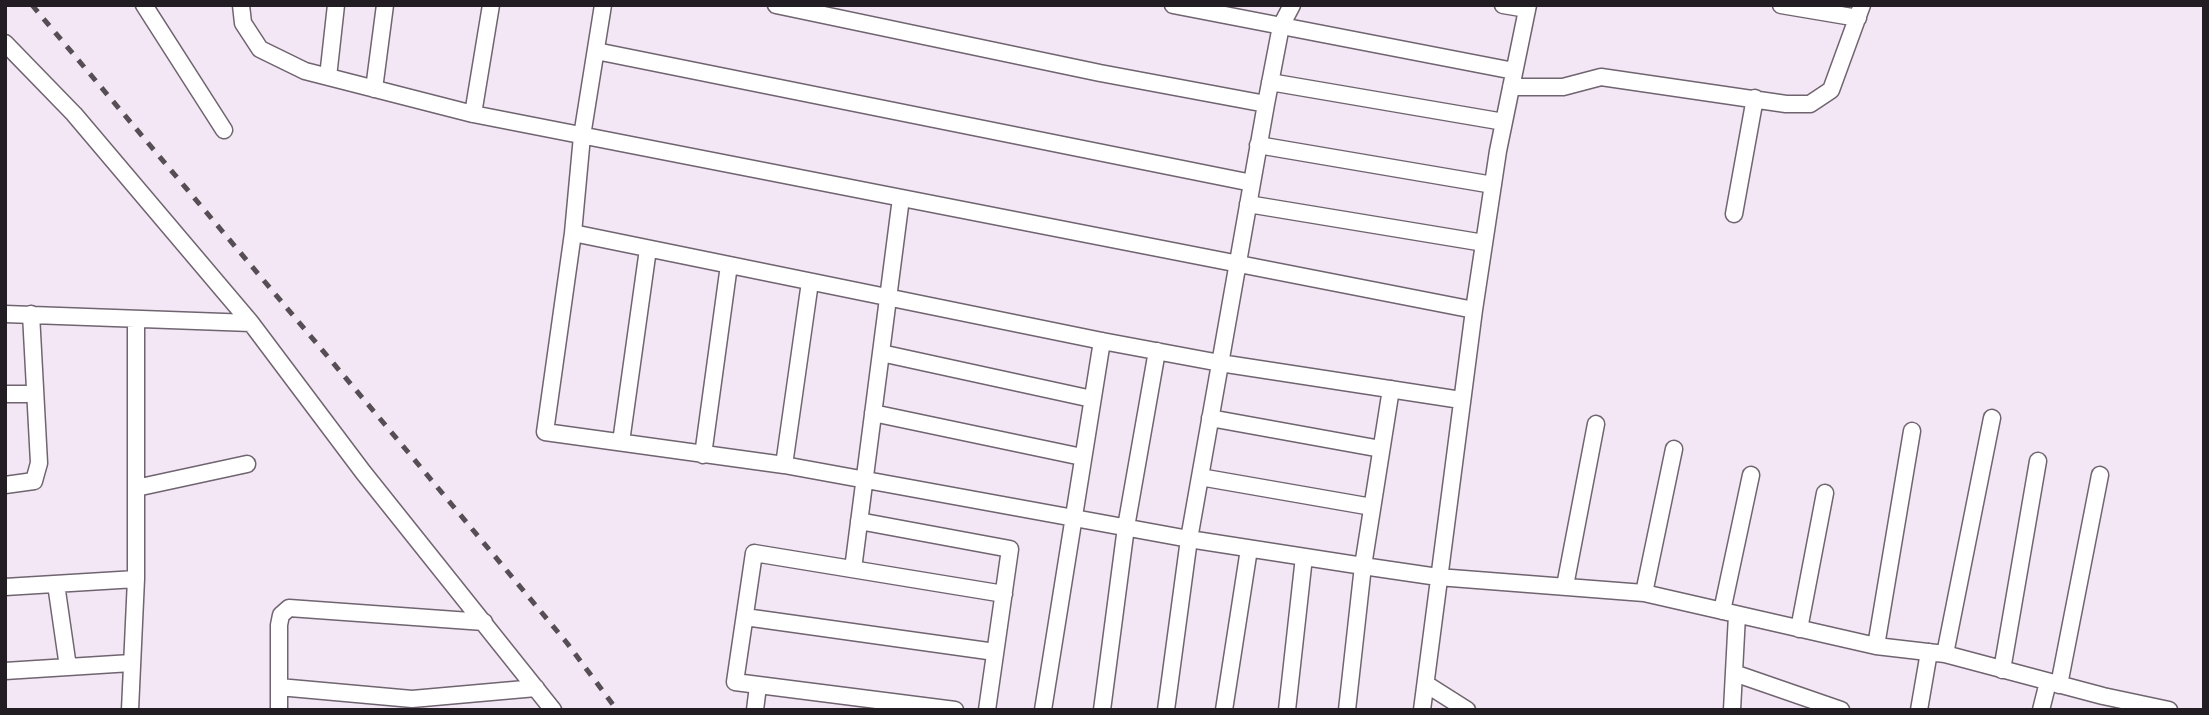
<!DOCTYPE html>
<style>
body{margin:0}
#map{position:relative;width:2209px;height:715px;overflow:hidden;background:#f4e7f5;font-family:"Fira Sans",sans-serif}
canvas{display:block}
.frame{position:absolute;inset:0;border:7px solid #221d22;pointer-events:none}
</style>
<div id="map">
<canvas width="2209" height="715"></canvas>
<div class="frame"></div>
</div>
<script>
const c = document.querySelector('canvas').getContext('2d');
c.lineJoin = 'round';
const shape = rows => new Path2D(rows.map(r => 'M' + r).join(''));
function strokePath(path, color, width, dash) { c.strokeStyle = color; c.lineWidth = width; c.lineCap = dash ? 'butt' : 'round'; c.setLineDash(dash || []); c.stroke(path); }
const street = shape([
 [144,5,224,130],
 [241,5,243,23,260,49,305,71,473,114,1474,310],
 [603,5,582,136,573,233,545,432,784,465,1189,539,1363,566,1438,577,1644,593,1876,646,1945,654,2103,696,2169,710],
 [776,5,1100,73,1266,104],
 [1173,5,1514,71],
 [1503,5,1527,9],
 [1781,5,1858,18],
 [5,43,74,114,251,323,363,472,553,710],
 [596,51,1252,183],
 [328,77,336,5],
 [1270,82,1504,122],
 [1511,87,1563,87,1601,77,1786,104,1810,104,1831,90,1862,5],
 [374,89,385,5],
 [473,114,491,5],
 [1258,145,1493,185],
 [1248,204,1484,243],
 [1734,214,1755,98],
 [573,233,1102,341,1220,363,1461,400],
 [5,314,251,323],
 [881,353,1092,399],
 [5,394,35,394],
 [873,413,1082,457],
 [1210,418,1381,449],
 [621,442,648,249],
 [703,455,729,265],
 [784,465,810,282],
 [1200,477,1372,507],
 [5,485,34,481,39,463,31,314],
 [136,488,247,464],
 [859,521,1010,549,987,710],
 [853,569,901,198],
 [56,584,68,667],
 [1565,586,1596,424],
 [5,587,136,579],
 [1644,593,1674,449],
 [1722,611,1751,475],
 [745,617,995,652],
 [1799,629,1825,493],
 [1876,646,1912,431],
 [1945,654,1992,418],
 [2002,670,2038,461],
 [5,671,131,663],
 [1734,673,1841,710],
 [1426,684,1467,710],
 [2059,685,2100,475],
 [279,687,412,699,536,688],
 [130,710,136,579,136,319],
 [279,710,279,625,281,615,289,608,484,622],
 [755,710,758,686],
 [955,710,735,682,754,553,1004,594],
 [1043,710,1102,341],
 [1102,710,1126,527,1157,351],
 [1166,710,1189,539,1266,104,1281,26,1292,5],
 [1224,710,1249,549],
 [1287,710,1304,557],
 [1347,710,1363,566,1391,389],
 [1422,710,1474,310,1498,151,1528,5],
 [1732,710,1737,615],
 [1919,710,1929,652],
 [2041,710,2048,682]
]);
strokePath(street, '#6f6470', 19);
strokePath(street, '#fff', 16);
strokePath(shape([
 [32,5,408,452,567,643,617,710]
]), '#554e55', 5, [9, 9]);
</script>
